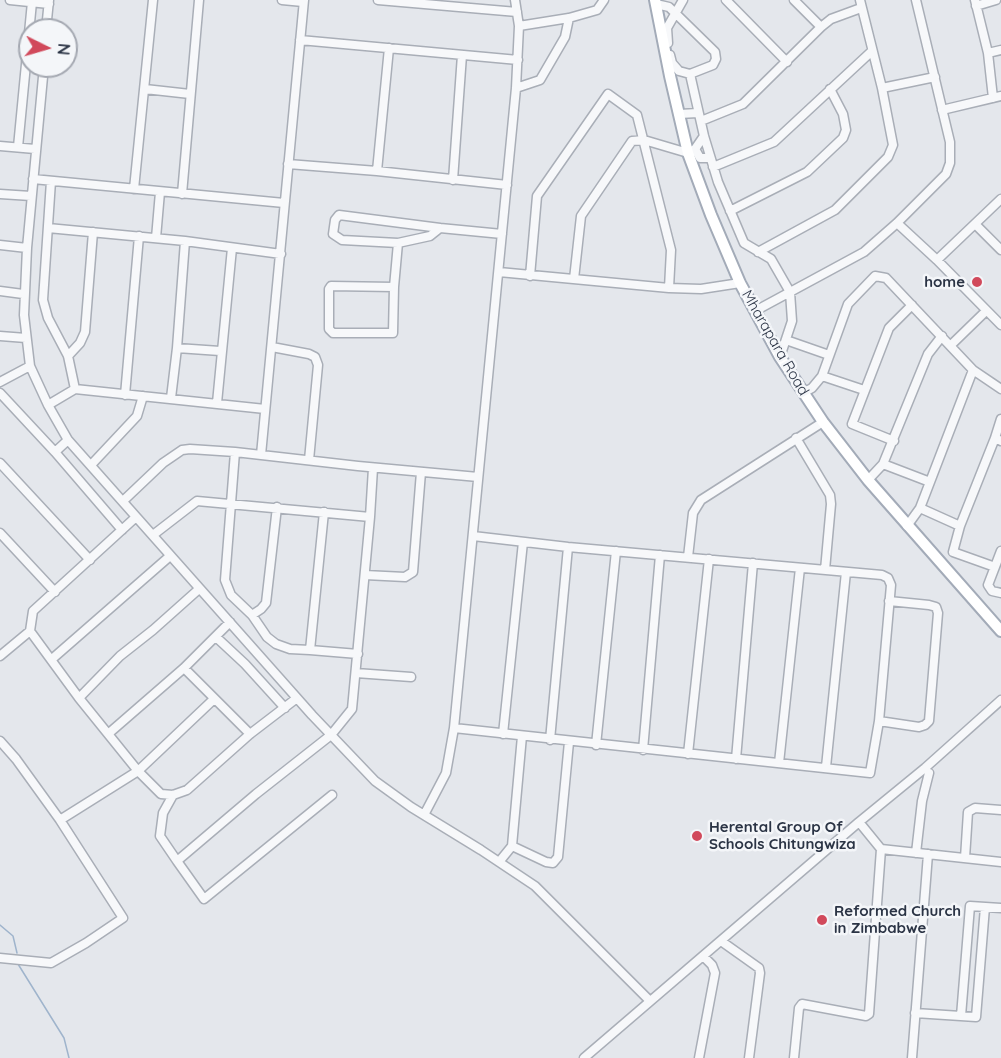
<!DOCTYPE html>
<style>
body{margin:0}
#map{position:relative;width:1001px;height:1058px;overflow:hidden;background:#e4e7ec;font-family:Quicksand,sans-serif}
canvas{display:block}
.north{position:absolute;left:18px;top:18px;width:60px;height:60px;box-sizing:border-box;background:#f4f6f9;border:2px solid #a4a8b1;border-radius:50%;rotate:95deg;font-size:16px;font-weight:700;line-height:24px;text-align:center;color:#2b3445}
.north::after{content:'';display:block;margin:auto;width:21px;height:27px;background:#d1495b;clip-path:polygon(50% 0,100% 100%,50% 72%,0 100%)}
</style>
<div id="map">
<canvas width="1001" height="1058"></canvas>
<div class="north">N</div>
</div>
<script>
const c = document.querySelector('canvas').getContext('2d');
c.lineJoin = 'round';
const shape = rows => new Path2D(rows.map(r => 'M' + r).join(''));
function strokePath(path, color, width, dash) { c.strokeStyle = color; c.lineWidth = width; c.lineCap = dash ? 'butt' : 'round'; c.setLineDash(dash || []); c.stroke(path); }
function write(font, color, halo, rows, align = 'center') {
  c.font = font + ' Quicksand,sans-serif'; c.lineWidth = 5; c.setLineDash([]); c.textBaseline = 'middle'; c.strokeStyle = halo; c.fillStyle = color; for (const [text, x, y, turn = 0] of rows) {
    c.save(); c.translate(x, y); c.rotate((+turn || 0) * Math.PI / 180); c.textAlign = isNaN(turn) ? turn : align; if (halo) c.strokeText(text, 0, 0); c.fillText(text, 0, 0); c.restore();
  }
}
strokePath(shape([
 [0,925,13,936,17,953],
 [18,964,64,1038,69,1058]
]), '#9fb4cc', 1.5);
const minor = shape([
 [10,0,49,4],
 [282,0,303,2],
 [378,0,517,12],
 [726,0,787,62],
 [794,0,821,27],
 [975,0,988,53,993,98],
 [656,4,669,7,715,52,716,59,713,65,690,74],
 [976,6,996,0],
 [519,26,569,18,597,10,604,0],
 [46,30,49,0],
 [300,40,518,60],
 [668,43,667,28,683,0],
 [988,53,1001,50],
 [670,55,672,63,679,71,690,74,704,136,718,182,744,243,771,259,790,292,792,321,780,357],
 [44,66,27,248,24,315,30,366,48,405,68,440,312,715,375,781,411,807,481,850,535,886,650,1001],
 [516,88,540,80,565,37,569,18],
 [882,88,935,77],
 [145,89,190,94],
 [942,110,1001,96],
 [679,114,698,113],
 [701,121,743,104,821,27,831,19,861,8],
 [0,146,35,149],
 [18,147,32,2],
 [695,149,700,158,710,158],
 [288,164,377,171,507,185],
 [713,167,774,142,872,51],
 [377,171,389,48],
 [33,179,284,203],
 [453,180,462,55],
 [51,181,43,300,48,318,68,356,75,389],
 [134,189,153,0],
 [0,194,31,196],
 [182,194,199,0],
 [730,211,807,172,843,138,846,130,843,114,830,89],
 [897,223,937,260,1001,325],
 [975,224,1001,250],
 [48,228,185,241,281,254],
 [440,228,339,215,335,220,333,234,342,240,398,243,430,236,440,228,502,234],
 [156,238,160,192],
 [0,245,27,248],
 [758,252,835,210,888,157,893,145,882,88,860,0],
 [937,260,1001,199],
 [499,272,669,288,701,289,740,283],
 [530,276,537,196,608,94,637,115,671,250,669,288],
 [574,279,581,216,632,141,644,140,688,153,695,149,704,136],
 [394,287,331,286,329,289,329,329,333,333,393,333,394,287,398,243],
 [0,291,23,294],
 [755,311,864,252,897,223,946,174,950,163,950,142,916,0],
 [0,336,26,338],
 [786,340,829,355],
 [951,345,986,311],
 [272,347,309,354,315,357,318,365,309,460],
 [177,348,220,351],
 [68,356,80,343,85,332,93,232],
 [822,376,864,390],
 [0,382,30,366],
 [0,393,55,452,68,440],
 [803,393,812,388,822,376,848,304,875,276,886,278,973,370,1001,389],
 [125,395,139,236],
 [171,398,177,348,185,241],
 [217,403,232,248],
 [48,405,75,389,265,409],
 [796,438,830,495,831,504,825,570],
 [995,438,1001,419],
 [894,441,852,424,889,328,912,305],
 [55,452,122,530],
 [235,452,225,580,231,595,252,615,261,609,266,603,277,507],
 [261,455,304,0],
 [0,463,90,560],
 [883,464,930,482],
 [91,465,137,416,143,396],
 [868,480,883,464,928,354,942,336],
 [123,501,163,463,182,450,190,449,235,452,358,466,478,477],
 [920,508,960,526],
 [324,512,310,650,358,654],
 [136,517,33,611,30,631,79,698,138,771,161,794,173,795,187,790,250,734,297,698],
 [907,526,920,508,973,370],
 [0,533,55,592],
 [153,535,197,501,370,517],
 [1001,551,988,585,992,591,1001,593],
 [688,557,693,513,701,500,823,422],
 [995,567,953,552,960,526,995,438,1001,441],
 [365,575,405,577,413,572,421,472],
 [252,615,267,637,276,644,290,649,310,650],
 [216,637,245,664,285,708],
 [0,656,30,631],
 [52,659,170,556],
 [184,668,250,734],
 [356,673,411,677],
 [79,698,120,656,153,630,199,589],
 [879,721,919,727,925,725,929,721,938,613,936,607,929,605,889,601],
 [454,728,870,773,879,721,891,585,888,578,882,575,568,547,473,536],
 [108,734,184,668,230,622],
 [503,734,523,542],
 [550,740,568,547],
 [0,741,16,759,60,820],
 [596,745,616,551],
 [643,750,660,555],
 [688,754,709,559],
 [736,759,753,563],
 [779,763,800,568],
 [826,767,846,572],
 [173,795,163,813,160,836,177,861],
 [332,795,204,899,177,861,256,794,331,735,352,709,370,517,373,468],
 [424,815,446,773,454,728,516,88,519,26,515,0],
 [859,822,881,849],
 [512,846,546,862,553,863,558,857,569,742],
 [916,853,922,801,929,773],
 [965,858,968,812,975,808,1001,810],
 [499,862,512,846,522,736],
 [721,941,759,968,760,973,749,1058],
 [0,958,51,963,86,943,123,918,60,820,138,771,214,699],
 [915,1013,976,1017,985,907],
 [961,1016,970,906,1001,908],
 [584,1058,859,822,925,768,1001,700],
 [699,1058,715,973,712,965,703,956],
 [794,1058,799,1008,802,1004,866,1016,869,1014,881,849,1001,862],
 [912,1058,928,854]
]);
const major = shape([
 [655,0,670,76,688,153,711,215,740,283,780,357,823,422,868,480,1001,631]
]);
strokePath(minor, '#a9aeb7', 11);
strokePath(major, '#a3abb8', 14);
strokePath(minor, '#f7f8fa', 8);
strokePath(major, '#fff', 10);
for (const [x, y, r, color] of [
 [977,282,6,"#d1495b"],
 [697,836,6,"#d1495b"],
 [822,920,6,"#d1495b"]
]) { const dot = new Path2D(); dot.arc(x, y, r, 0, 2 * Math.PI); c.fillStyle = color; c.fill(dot); strokePath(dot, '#f4f6f9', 2); }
write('bold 15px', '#2b3445', '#f4f6f9', [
 ["home",965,282,"right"],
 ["Herental Group Of",709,827],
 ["Schools Chitungwiza",709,844],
 ["Reformed Church",834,911],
 ["in Zimbabwe",834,928]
], 'left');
write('15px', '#2b3445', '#f4f6f9', [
 ["Mharapara Road",775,343,60]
]);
</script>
